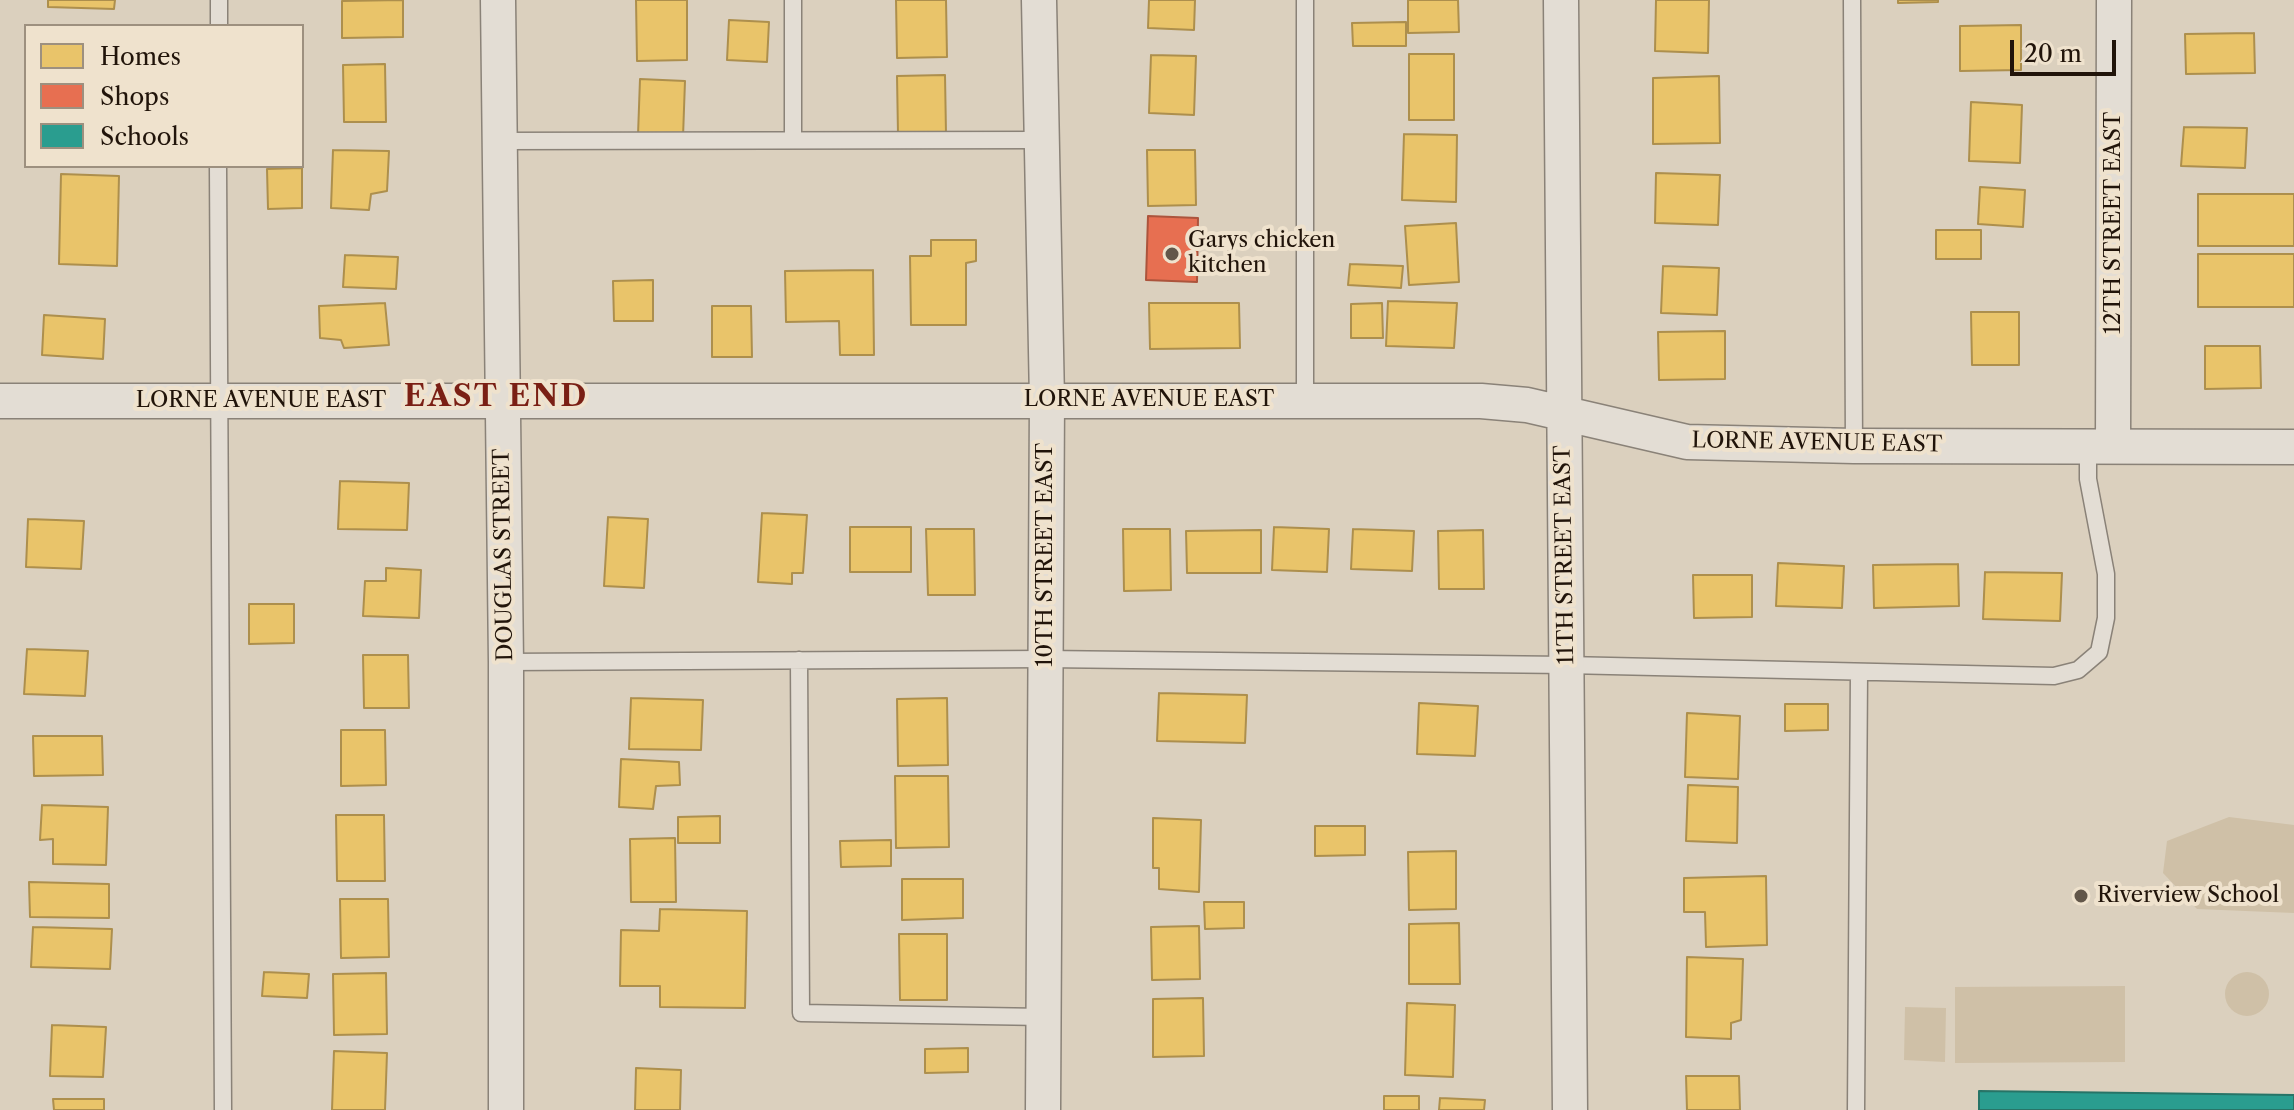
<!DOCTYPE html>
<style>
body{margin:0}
#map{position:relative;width:2294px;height:1110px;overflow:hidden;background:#dbd0be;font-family:"Libre Caslon Text",serif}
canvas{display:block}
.legend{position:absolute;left:24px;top:24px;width:280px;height:144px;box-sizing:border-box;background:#efe2cd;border:2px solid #9d907f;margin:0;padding:10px 14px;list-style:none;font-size:24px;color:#21140a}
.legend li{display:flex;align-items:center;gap:16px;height:40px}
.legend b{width:40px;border:2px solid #9d907f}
.scale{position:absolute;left:2010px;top:40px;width:106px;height:36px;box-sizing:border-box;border:4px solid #21140a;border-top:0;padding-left:10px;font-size:24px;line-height:28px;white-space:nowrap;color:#21140a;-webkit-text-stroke:6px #efe2cd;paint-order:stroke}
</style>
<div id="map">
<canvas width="2294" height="1110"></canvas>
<ul class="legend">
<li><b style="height:22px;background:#e9c46a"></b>Homes</li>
<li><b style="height:22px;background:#e76f51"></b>Shops</li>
<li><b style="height:22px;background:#2a9d8f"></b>Schools</li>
</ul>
<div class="scale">20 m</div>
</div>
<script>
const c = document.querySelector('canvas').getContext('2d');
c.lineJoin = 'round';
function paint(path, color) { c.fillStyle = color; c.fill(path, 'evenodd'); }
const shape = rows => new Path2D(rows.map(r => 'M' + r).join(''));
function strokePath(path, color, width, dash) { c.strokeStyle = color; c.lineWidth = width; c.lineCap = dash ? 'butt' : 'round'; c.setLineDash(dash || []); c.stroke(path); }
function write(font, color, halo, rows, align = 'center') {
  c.font = font + ' "Libre Caslon Text",serif'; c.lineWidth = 8; c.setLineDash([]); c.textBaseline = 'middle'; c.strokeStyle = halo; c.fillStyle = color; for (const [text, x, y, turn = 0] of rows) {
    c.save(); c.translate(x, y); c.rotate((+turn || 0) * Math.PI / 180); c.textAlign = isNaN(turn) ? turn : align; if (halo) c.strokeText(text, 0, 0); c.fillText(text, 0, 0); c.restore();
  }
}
paint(shape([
 [2229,817,2294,825,2294,913,2197,909,2163,873,2167,841],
 '2225 994a22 22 0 1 1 44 0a22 22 0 1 1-44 0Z',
 [2125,986,2125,1062,1955,1063,1955,987],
 [1905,1007,1946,1008,1945,1062,1904,1060]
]), '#cfc0a7');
const homes = shape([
 [48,0,115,0,114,9,48,7,48,0],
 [403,0,403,37,342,38,342,1,403,0],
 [636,0,687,0,687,60,637,61,636,0],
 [896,0,946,0,947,57,897,58,896,0],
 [1149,0,1195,0,1194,30,1148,28,1149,0],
 [1408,0,1458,0,1459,32,1408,33,1408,0],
 [1656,0,1709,0,1708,53,1655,51,1656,0],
 [1898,0,1938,0,1938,2,1898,3,1898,0],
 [729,20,769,22,767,62,727,60,729,20],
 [1406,22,1406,46,1353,46,1352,23,1406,22],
 [2021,25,2021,70,1960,71,1960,26,2021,25],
 [2254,33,2255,73,2186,74,2185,34,2254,33],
 [1409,54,1454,54,1454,120,1409,120,1409,54],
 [1151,55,1196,56,1194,115,1149,113,1151,55],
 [385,64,386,122,344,122,343,65,385,64],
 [945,75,946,134,898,134,897,76,945,75],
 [1719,76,1720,143,1653,144,1653,78,1719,76],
 [640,79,685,81,683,137,638,135,640,79],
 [1971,102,2022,105,2020,163,1969,161,1971,102],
 [2184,127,2247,128,2245,168,2181,166,2184,127],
 [1404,134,1457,135,1456,202,1402,200,1404,134],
 [333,150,389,151,387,191,371,194,369,210,331,208,333,150],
 [1147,150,1195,150,1196,205,1148,206,1147,150],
 [302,168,302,208,268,209,267,169,302,168],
 [1656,173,1720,175,1718,225,1655,223,1656,173],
 [61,174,119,176,117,266,59,264,61,174],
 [1980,187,2025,190,2023,227,1978,224,1980,187],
 [2198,194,2294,194,2294,246,2198,246,2198,194],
 [1456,223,1459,282,1409,285,1405,226,1456,223],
 [1936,230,1981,230,1981,259,1936,259,1936,230],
 [931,240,976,240,976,261,966,263,966,325,911,325,910,256,931,256,931,240],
 [2198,254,2294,254,2294,307,2198,307,2198,254],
 [345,255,398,257,396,289,343,287,345,255],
 [1350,264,1403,266,1401,288,1348,285,1350,264],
 [1663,266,1719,268,1717,315,1661,313,1663,266],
 [873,270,874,355,840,355,839,321,786,322,785,271,873,270],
 [653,280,653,321,614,321,613,281,653,280],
 [1388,301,1457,303,1454,348,1386,346,1388,301],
 [385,303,389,345,344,348,341,340,320,338,319,306,385,303],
 [1149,303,1239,303,1240,348,1150,349,1149,303],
 [1382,303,1383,338,1351,338,1351,304,1382,303],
 [712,306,751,306,752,357,712,357,712,306],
 [1971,312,2019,312,2019,365,1972,365,1971,312],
 [44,315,105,319,103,359,42,355,44,315],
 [1725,331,1725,379,1659,380,1658,332,1725,331],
 [2205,346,2260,346,2261,388,2205,389,2205,346],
 [340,481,409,483,407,530,338,529,340,481],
 [762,513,807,515,803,573,792,573,792,584,758,582,762,513],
 [608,517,648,519,644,588,604,586,608,517],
 [28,519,84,521,81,569,26,567,28,519],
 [850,527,911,527,911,572,850,572,850,527],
 [1274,527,1329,529,1327,572,1272,570,1274,527],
 [926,529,974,529,975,595,928,595,926,529],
 [1123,529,1170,529,1171,590,1124,591,1123,529],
 [1353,529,1414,531,1412,571,1351,569,1353,529],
 [1261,530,1261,573,1187,573,1186,531,1261,530],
 [1483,530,1484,589,1439,589,1438,531,1483,530],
 [1778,563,1844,566,1842,608,1776,606,1778,563],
 [1958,564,1959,606,1874,608,1873,565,1958,564],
 [386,568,421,570,419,618,363,616,365,581,386,581,386,568],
 [1985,572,2062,573,2060,621,1983,619,1985,572],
 [1693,575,1752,575,1752,617,1694,618,1693,575],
 [249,604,294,604,294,643,249,644,249,604],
 [27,649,88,651,85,696,24,694,27,649],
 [363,655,408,655,409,708,364,708,363,655],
 [1159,693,1247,695,1245,743,1157,741,1159,693],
 [631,698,703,700,701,750,629,749,631,698],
 [947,698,948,765,898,766,897,699,947,698],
 [1419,703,1478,706,1475,756,1417,754,1419,703],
 [1785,704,1828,704,1828,730,1785,731,1785,704],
 [1687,713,1740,716,1738,779,1685,777,1687,713],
 [341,730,385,730,386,785,341,786,341,730],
 [33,736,102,736,103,775,34,776,33,736],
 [621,759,679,762,680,785,656,786,653,809,619,807,621,759],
 [895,776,948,776,949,847,896,848,895,776],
 [1688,785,1738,787,1737,843,1686,841,1688,785],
 [42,805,108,807,106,865,53,864,53,839,40,840,42,805],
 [336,815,384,815,385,881,337,881,336,815],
 [720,816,720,843,678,843,678,817,720,816],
 [1153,818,1201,820,1199,892,1159,889,1159,868,1153,868,1153,818],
 [1315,826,1365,826,1365,855,1315,856,1315,826],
 [675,838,676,902,631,902,630,839,675,838],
 [891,840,891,866,841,867,840,841,891,840],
 [1456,851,1456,909,1409,910,1408,852,1456,851],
 [1766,876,1767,945,1706,947,1705,912,1684,912,1684,878,1766,876],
 [902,879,963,879,963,918,902,920,902,879],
 [29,882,109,884,109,918,30,917,29,882],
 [340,899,388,899,389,957,341,958,340,899],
 [1204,902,1244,902,1244,928,1205,929,1204,902],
 [660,909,747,911,745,1008,660,1007,660,986,620,986,621,930,659,931,660,909],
 [1459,923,1460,984,1409,984,1409,924,1459,923],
 [1199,926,1200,979,1152,980,1151,927,1199,926],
 [33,927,112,929,110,969,31,967,33,927],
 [899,934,947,934,947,1000,900,1000,899,934],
 [1687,957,1743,959,1741,1020,1731,1023,1731,1039,1686,1037,1687,957],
 [264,972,309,974,307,998,262,996,264,972],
 [386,973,387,1034,334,1035,333,974,386,973],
 [1203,998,1204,1056,1153,1057,1153,999,1203,998],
 [1407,1003,1455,1005,1453,1077,1405,1075,1407,1003],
 [52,1025,106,1027,103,1077,50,1076,52,1025],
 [968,1048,968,1072,925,1073,925,1049,968,1048],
 [334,1051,387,1053,385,1110,332,1110,334,1051],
 [636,1068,681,1070,680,1110,635,1110,636,1068],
 [1686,1076,1739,1076,1740,1110,1687,1110,1686,1076],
 [1384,1096,1419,1096,1419,1110,1384,1110,1384,1096],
 [1440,1098,1485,1100,1484,1110,1439,1110,1440,1098],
 [53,1099,104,1099,104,1110,54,1110,53,1099]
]);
paint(homes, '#e9c46a');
strokePath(homes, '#ad8f4d', 2);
const shops = shape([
 [1148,216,1198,218,1197,282,1146,280,1148,216]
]);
paint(shops, '#e76f51');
strokePath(shops, '#ac543c', 2);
const schools = shape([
 [1979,1091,2294,1095,2294,1110,1979,1110,1979,1091]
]);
paint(schools, '#2a9d8f');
strokePath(schools, '#277467', 2);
const service = shape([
 [793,0,793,140],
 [1305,0,1305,401],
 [1852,0,1854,446],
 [219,26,219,0],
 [499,141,1042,140],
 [218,166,223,1110],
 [799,660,801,1013,1044,1017],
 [506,662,1045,659,1566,665,2054,676,2078,670,2099,652,2106,618,2106,574,2088,479,2088,446],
 [1856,1110,1859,672]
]);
const minor = shape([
 [498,0,506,662,506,1110],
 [1039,0,1047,400,1043,1110],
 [1561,0,1570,1110],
 [0,401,1481,401,1527,405,1687,442,1854,446,2294,447],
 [2113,446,2114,0]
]);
strokePath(service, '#8a8278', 19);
strokePath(minor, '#8a8278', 37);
strokePath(service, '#e3ddd4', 16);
strokePath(minor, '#e3ddd4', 34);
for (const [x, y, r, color] of [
 [1172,254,8,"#625649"],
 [2081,896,8,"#625649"]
]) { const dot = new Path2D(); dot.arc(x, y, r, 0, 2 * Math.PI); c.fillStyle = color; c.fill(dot); strokePath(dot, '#efe2cd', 3); }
write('22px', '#21140a', '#efe2cd', [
 ["12TH STREET EAST",2114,223,-90],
 ["LORNE AVENUE EAST",1149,400],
 ["LORNE AVENUE EAST",261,401],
 ["LORNE AVENUE EAST",1817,443,1],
 ["DOUGLAS STREET",504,555,-91],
 ["10TH STREET EAST",1046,555,-90],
 ["11TH STREET EAST",1565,555,-91]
]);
write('22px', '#21140a', '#efe2cd', [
 ["Garys chicken",1188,241],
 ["kitchen",1188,266],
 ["Riverview School",2097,896]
], 'left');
c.letterSpacing = '2px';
write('bold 30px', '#7a1f14', '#efe2cd', [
 ["EAST END",496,397]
]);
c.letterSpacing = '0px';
</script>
